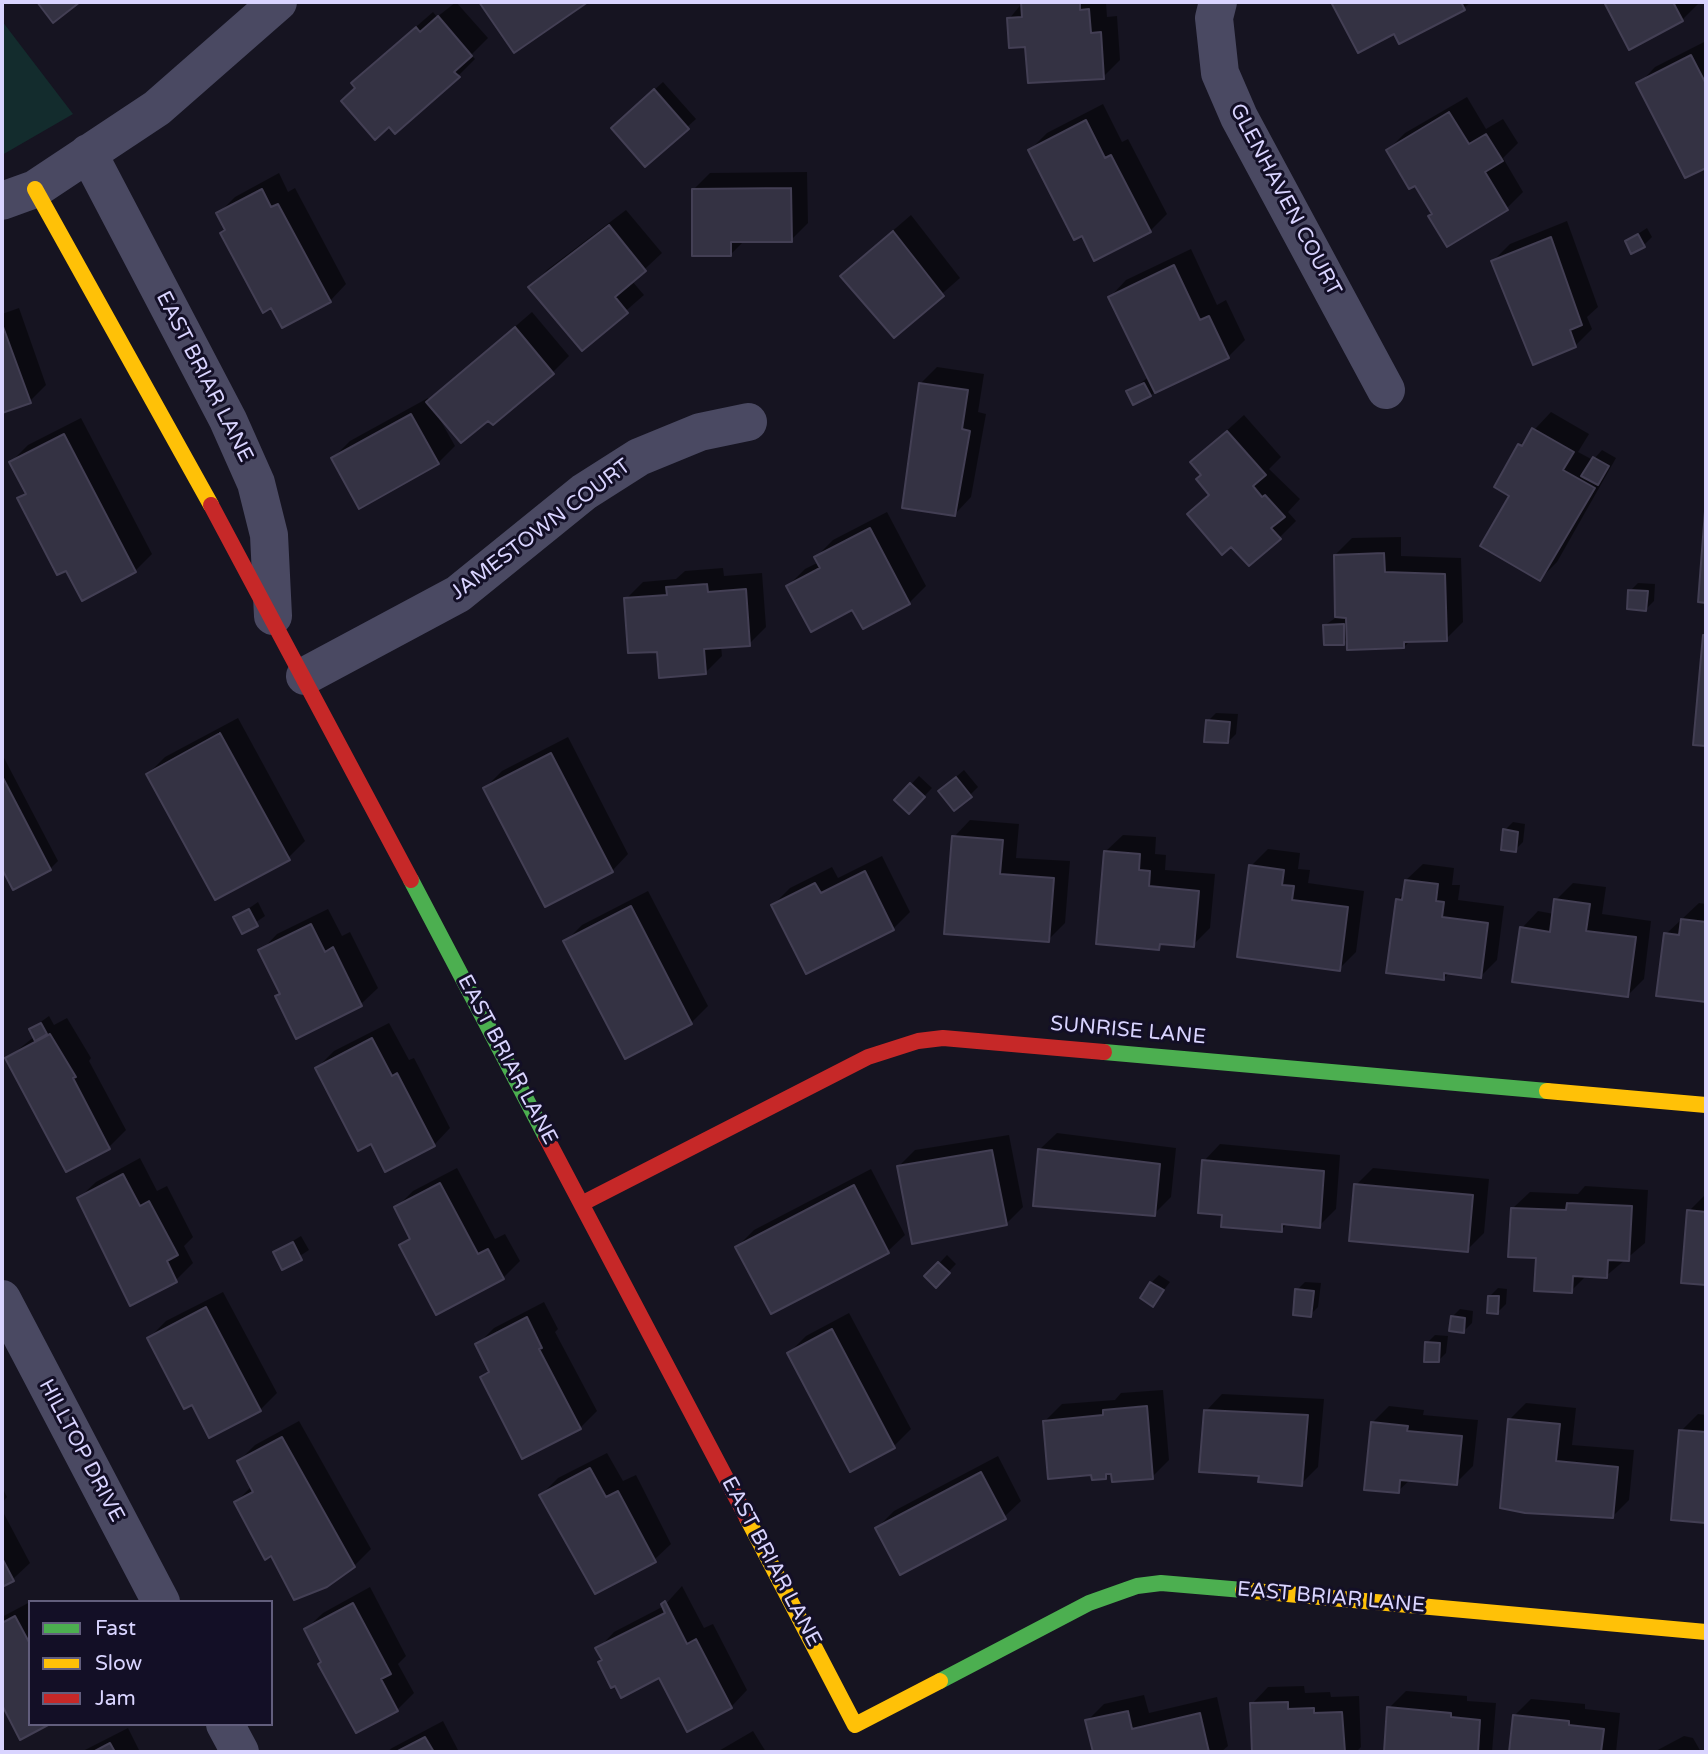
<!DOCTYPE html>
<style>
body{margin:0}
#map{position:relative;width:1708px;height:1754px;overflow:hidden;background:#161421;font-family:"Varela Round",sans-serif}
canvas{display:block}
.frame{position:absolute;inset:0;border:4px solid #d9d4ff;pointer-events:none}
.legend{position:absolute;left:28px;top:1600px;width:245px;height:126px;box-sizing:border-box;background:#130f26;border:2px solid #625e7d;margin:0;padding:9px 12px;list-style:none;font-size:21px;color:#d9d4ff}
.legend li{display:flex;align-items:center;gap:14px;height:35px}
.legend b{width:35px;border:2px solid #625e7d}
</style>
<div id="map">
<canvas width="1708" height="1754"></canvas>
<div class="frame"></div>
<ul class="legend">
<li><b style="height:9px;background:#4caf50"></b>Fast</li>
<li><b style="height:9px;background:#ffc107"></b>Slow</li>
<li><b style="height:9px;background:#c62828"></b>Jam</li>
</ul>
</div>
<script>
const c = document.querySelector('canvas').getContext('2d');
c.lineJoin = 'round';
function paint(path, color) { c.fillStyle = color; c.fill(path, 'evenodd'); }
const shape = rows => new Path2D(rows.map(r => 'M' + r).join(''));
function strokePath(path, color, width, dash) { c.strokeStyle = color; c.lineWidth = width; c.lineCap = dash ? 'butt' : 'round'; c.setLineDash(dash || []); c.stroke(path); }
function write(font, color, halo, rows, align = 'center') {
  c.font = font + ' "Varela Round",sans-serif'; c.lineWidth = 6; c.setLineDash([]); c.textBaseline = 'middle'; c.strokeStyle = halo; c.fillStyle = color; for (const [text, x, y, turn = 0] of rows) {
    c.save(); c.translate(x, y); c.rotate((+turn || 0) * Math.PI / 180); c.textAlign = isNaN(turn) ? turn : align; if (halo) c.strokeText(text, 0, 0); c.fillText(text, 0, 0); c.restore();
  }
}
paint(shape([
 [2,21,73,114,2,155]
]), '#132c2d');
paint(shape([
 [456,2,488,38,471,55,475,59,458,76,370,67,433,12,437,17],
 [481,2,585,2,515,50],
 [1023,2,1106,2,1107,17,1117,16,1120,60,1103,77,1027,45,1009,19],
 [1333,2,1471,2,1464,8,1395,31,1358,50],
 [1606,2,1698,2,1699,3,1682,20,1630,47],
 [1706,41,1706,166,1686,176,1639,84,1655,67],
 [663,82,696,119,645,165,621,120],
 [1467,97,1486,129,1503,119,1518,143,1503,158,1523,192,1506,209,1433,213,1416,184,1388,150,1405,133],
 [1103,104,1122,142,1128,139,1167,214,1150,231,1082,233,1030,150,1047,133],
 [807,172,808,223,791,240,745,240,731,254,693,190,710,173],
 [279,173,288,192,295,188,346,284,330,301,227,229,218,214,235,197],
 [626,210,662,253,632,281,644,295,582,349,531,287,547,270],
 [911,215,960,278,894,336,859,260],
 [1567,221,1598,307,1587,317,1592,329,1575,346,1493,261,1510,244],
 [1647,228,1652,237,1644,245,1627,241],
 [1191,249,1217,305,1226,300,1245,340,1228,357,1150,395,1129,391,1149,377,1110,297,1126,280],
 [19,308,46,385,30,401,2,411,2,314],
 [532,312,569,356,552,373,488,418,438,416,455,446,438,463,333,458,350,441,428,398,429,401],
 [937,367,984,374,978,412,986,414,971,497,955,514,920,384],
 [1551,412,1589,434,1578,452,1593,460,1602,450,1616,458,1557,562,1540,579,1511,495,1520,445],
 [1244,415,1281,457,1269,469,1300,499,1288,512,1296,521,1279,538,1210,494,1203,474,1192,462],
 [81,418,152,554,135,571,66,568,19,499,26,491,11,462,28,445],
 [887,512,926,586,909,603,853,608,788,586,805,569,819,562,816,557,833,540],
 [1401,537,1401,556,1461,558,1463,622,1446,639,1411,640,1404,647,1348,638,1344,643,1325,625,1337,617,1335,555,1352,538],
 [723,568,724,576,762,573,766,627,749,644,721,646,722,656,705,673,658,650,626,599,643,582,676,579,685,571],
 [1638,583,1655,584,1654,601,1646,609,1630,591],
 [1706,634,1706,744,1695,743],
 [1216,713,1238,714,1236,734,1228,742,1208,721],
 [238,718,305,841,288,858,148,774,165,757],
 [568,737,628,854,612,871,485,788,502,771],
 [2,754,58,861,50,869,14,888,2,865],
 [964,770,978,787,970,795,948,784],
 [919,776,932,788,909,812,896,800],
 [970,820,1019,824,1016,858,1070,861,1065,923,1048,940,954,837],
 [1513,822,1525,824,1523,842,1515,850,1505,830],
 [1123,835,1156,837,1155,854,1166,855,1165,870,1215,874,1210,928,1193,945,1164,942,1159,948,1106,851],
 [1268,849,1300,853,1298,869,1310,870,1308,883,1364,891,1356,952,1339,969,1251,866],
 [882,856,910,912,893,929,773,905,790,888,832,867,838,878],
 [1423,864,1454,868,1452,885,1460,885,1458,900,1504,906,1497,960,1481,976,1450,972,1443,979,1397,900,1405,893,1406,880],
 [1573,883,1606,887,1602,914,1651,921,1644,979,1627,996,1522,928,1538,911,1554,914,1556,900],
 [648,891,708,1006,691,1023,566,941,582,925],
 [258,902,265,916,242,932,235,918],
 [1699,903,1706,904,1706,1000,1658,994,1666,934],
 [328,909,342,936,350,932,378,988,361,1004,297,1036,281,993,261,951,277,934],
 [49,1016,54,1025,67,1018,91,1058,89,1061,126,1130,109,1147,8,1058,35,1036,31,1029],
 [389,1023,409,1060,414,1058,450,1128,434,1145,372,1142,317,1068,334,1051],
 [1057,1133,1176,1148,1171,1197,1154,1214,1040,1149],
 [1009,1135,1023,1207,1006,1224,898,1167,915,1150],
 [1220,1144,1340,1155,1336,1209,1319,1226,1288,1223,1281,1230,1224,1213,1204,1161],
 [140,1158,157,1191,167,1186,193,1237,184,1246,193,1263,176,1280,131,1304,79,1198,96,1182],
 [457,1168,495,1239,505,1234,520,1261,503,1278,401,1245,411,1236,396,1208,413,1191],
 [1373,1168,1489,1179,1484,1233,1467,1250,1356,1185],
 [871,1169,905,1235,888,1251,737,1247,754,1230],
 [1585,1186,1648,1190,1645,1243,1606,1276,1587,1275,1571,1291,1538,1257,1513,1208,1530,1192,1578,1194],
 [1706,1194,1706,1284,1682,1281,1689,1211],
 [301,1236,309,1250,283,1267,275,1252],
 [947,1255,956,1264,936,1285,927,1276],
 [1159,1275,1170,1282,1153,1304,1151,1283],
 [1305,1282,1321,1283,1318,1307,1310,1315,1297,1290],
 [1498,1288,1507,1289,1506,1304,1498,1312,1490,1296],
 [223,1292,277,1393,260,1410,193,1403,149,1338,166,1321],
 [544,1302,558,1329,555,1332,597,1411,580,1428,482,1378,490,1370,477,1345,494,1328],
 [1460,1309,1473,1311,1472,1323,1464,1331,1452,1317],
 [849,1313,911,1429,894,1446,851,1469,789,1353,806,1336],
 [1435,1335,1448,1336,1446,1353,1438,1361,1427,1343],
 [1163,1390,1169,1460,1152,1477,1112,1470,1106,1477,1092,1474,1045,1421,1062,1404,1115,1400,1121,1393],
 [1222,1394,1324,1399,1318,1467,1301,1484,1261,1475,1206,1411],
 [1526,1403,1576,1408,1572,1445,1634,1450,1629,1500,1612,1517,1509,1420],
 [1389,1406,1424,1410,1423,1415,1478,1420,1473,1466,1456,1483,1411,1479,1398,1491,1372,1423],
 [1698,1414,1706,1415,1706,1522,1673,1518,1681,1431],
 [299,1421,371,1549,354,1566,272,1554,236,1502,252,1486,239,1461,255,1445],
 [607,1453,623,1481,636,1475,671,1544,654,1560,541,1495,558,1478],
 [998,1456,1021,1501,1004,1517,877,1528,894,1511],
 [2,1487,7,1497,2,1503],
 [2,1510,30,1563,13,1579,2,1585],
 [682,1586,704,1628,713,1624,747,1690,731,1707,598,1649,614,1632,664,1606],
 [370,1587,406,1656,398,1664,414,1693,397,1710,323,1661,306,1629,323,1613],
 [30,1602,30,1724,20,1738,2,1702,2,1617],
 [1304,1686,1305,1693,1330,1692,1331,1697,1359,1696,1361,1747,1356,1752,1254,1752,1252,1704,1268,1687],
 [1406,1691,1467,1696,1467,1701,1496,1703,1492,1752,1385,1752,1389,1708],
 [1144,1695,1149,1713,1217,1697,1228,1746,1221,1752,1094,1752,1087,1721,1104,1704],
 [1531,1699,1585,1704,1585,1709,1620,1713,1616,1752,1511,1752,1514,1716],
 [443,1721,459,1752,387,1752,392,1748],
 [128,1728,140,1752,81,1752],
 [753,1731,766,1752,717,1752],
 [1684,1736,1693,1738,1701,1752,1654,1752]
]), '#0007');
const building = shape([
 [37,2,80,2,53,23,37,2],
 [479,2,588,2,514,53,479,2],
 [1021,2,1080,2,1080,10,1089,9,1091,33,1101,32,1104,79,1028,83,1025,47,1009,48,1007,18,1022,17,1021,2],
 [1331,2,1461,2,1465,10,1399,44,1394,34,1358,53,1331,2],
 [1604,2,1673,2,1683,21,1629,50,1604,2],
 [438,16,472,56,454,72,460,77,395,134,389,127,375,140,341,101,355,88,351,83,416,27,420,32,438,16],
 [1691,55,1706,84,1706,168,1685,178,1636,83,1691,55],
 [654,89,689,129,645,167,611,128,654,89],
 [1449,112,1469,144,1486,134,1503,161,1485,172,1508,210,1447,247,1428,216,1432,214,1415,186,1409,189,1386,150,1449,112],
 [1086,120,1105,158,1111,155,1151,232,1094,261,1082,236,1074,240,1028,150,1086,120],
 [791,188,792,242,731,242,731,256,692,256,692,189,791,188],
 [262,189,271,207,278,204,331,302,282,328,271,308,263,313,220,233,225,230,216,213,262,189],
 [609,225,646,271,615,297,628,313,582,351,528,287,609,225],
 [893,231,944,296,894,338,840,276,893,231],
 [1638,234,1645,247,1631,254,1625,241,1638,234],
 [1551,237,1582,325,1570,330,1576,347,1533,365,1491,261,1551,237],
 [1174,265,1200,320,1209,316,1229,358,1155,393,1108,297,1174,265],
 [2,324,31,403,2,413,2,324],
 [515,327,554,374,493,425,488,421,461,443,426,402,515,327],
 [919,383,968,390,962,429,970,431,955,516,902,508,919,383],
 [1144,383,1151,396,1133,405,1126,391,1144,383],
 [411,414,439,464,359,509,331,458,411,414],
 [1532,428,1574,452,1563,470,1595,488,1540,581,1480,546,1509,496,1494,487,1518,444,1522,446,1532,428],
 [1227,431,1266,475,1253,486,1262,497,1265,495,1285,517,1271,528,1281,539,1249,566,1231,547,1222,555,1187,514,1209,495,1196,479,1201,475,1190,462,1227,431],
 [64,434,136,572,82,601,66,571,57,575,17,498,26,494,9,462,64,434],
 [1593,457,1609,466,1598,485,1581,476,1593,457],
 [1706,498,1706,603,1698,602,1706,498],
 [870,528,910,604,863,629,852,610,811,632,786,586,820,568,814,557,870,528],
 [1384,553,1385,572,1445,574,1447,641,1404,642,1404,648,1347,650,1346,618,1335,617,1334,555,1384,553],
 [707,584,708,592,746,589,750,646,704,649,706,674,659,678,657,652,628,653,624,598,667,595,666,587,707,584],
 [1628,590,1648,591,1646,611,1627,609,1628,590],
 [1344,624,1344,645,1324,645,1323,625,1344,624],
 [1703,635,1706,635,1706,746,1693,745,1703,635],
 [1206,720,1230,722,1228,743,1204,742,1206,720],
 [220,733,290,860,215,900,146,774,220,733],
 [551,753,613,872,545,907,483,788,551,753],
 [2,776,51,870,13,890,2,869,2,776],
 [956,777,972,797,954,811,938,791,956,777],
 [910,783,925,797,909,814,894,800,910,783],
 [1503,829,1518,832,1516,852,1501,850,1503,829],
 [952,836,1003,840,1000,874,1054,878,1049,942,944,934,952,836],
 [1104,851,1140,854,1139,870,1150,871,1149,886,1199,891,1194,947,1160,944,1159,950,1096,944,1104,851],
 [1249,865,1284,870,1282,885,1294,886,1292,900,1348,907,1340,971,1237,957,1249,865],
 [865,871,894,930,806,974,771,905,815,883,821,893,865,871],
 [1405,880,1438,884,1436,901,1444,902,1442,917,1488,923,1481,978,1444,973,1444,980,1386,973,1396,899,1402,900,1405,880],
 [1554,899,1590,904,1586,931,1636,937,1628,997,1512,982,1520,927,1550,932,1554,899],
 [631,906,692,1024,625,1059,563,941,631,906],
 [249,909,258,926,242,934,233,917,249,909],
 [1681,919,1706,922,1706,1002,1656,996,1664,933,1679,935,1681,919],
 [311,924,325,952,333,947,362,1006,296,1039,275,996,280,994,258,950,311,924],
 [41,1023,47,1034,35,1041,29,1029,41,1023],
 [50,1034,76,1077,73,1078,110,1149,66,1172,5,1058,50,1034],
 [372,1038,392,1076,397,1073,435,1146,385,1172,371,1144,358,1151,315,1068,372,1038],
 [1038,1149,1160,1164,1155,1216,1033,1206,1038,1149],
 [992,1150,1007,1225,912,1244,897,1166,992,1150],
 [1202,1160,1324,1171,1320,1228,1282,1224,1282,1232,1221,1227,1222,1215,1198,1213,1202,1160],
 [123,1174,140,1206,149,1201,178,1255,167,1261,177,1282,130,1306,77,1198,123,1174],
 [440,1183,478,1254,488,1249,504,1279,436,1315,399,1245,410,1239,394,1207,440,1183],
 [1354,1184,1473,1195,1468,1252,1349,1241,1354,1184],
 [854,1185,889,1253,771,1314,735,1247,854,1185],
 [1567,1203,1632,1206,1629,1261,1608,1260,1607,1278,1573,1276,1572,1293,1534,1291,1536,1258,1508,1257,1511,1208,1566,1210,1567,1203],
 [1687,1210,1706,1212,1706,1285,1681,1283,1687,1210],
 [293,1242,302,1260,282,1270,273,1252,293,1242],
 [938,1262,950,1273,936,1288,924,1276,938,1262],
 [1150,1282,1164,1290,1153,1307,1140,1298,1150,1282],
 [1295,1289,1314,1291,1311,1317,1293,1315,1295,1289],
 [1488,1296,1499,1296,1498,1314,1487,1313,1488,1296],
 [206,1307,261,1411,209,1438,192,1405,184,1409,147,1338,206,1307],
 [1451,1316,1465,1318,1464,1333,1449,1331,1451,1316],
 [527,1317,542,1348,539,1349,581,1429,522,1459,480,1377,489,1372,475,1344,527,1317],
 [832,1329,895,1448,850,1472,787,1353,832,1329],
 [1425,1342,1440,1343,1439,1362,1424,1362,1425,1342],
 [1147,1406,1153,1479,1112,1482,1111,1474,1106,1474,1106,1479,1092,1480,1091,1475,1048,1479,1043,1421,1103,1415,1103,1410,1147,1406],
 [1204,1410,1308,1415,1302,1486,1258,1482,1259,1476,1199,1472,1204,1410],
 [1508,1419,1560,1424,1556,1461,1618,1467,1613,1518,1525,1513,1500,1508,1508,1419],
 [1371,1422,1408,1426,1407,1431,1462,1436,1457,1485,1400,1480,1399,1493,1364,1490,1371,1422],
 [1679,1430,1706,1432,1706,1523,1671,1520,1679,1430],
 [282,1437,355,1567,327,1587,294,1600,271,1556,265,1560,234,1502,253,1492,237,1461,282,1437],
 [590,1468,606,1497,618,1491,656,1562,595,1594,539,1495,590,1468],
 [981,1472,1006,1519,900,1575,875,1528,981,1472],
 [2,1558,14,1581,2,1587,2,1558],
 [665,1601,687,1644,696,1639,732,1708,687,1732,659,1678,621,1698,615,1686,611,1688,598,1662,602,1660,595,1648,665,1613,661,1604,665,1601],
 [353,1603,391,1674,381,1679,398,1711,356,1733,318,1664,321,1662,304,1629,353,1603],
 [15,1616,30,1644,30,1724,50,1724,20,1740,2,1705,2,1623,15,1616],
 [1288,1702,1288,1709,1314,1708,1314,1713,1342,1712,1345,1752,1252,1752,1250,1703,1288,1702],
 [1387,1707,1451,1713,1451,1717,1480,1720,1478,1752,1384,1752,1387,1707],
 [1128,1711,1132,1729,1200,1713,1209,1752,1093,1752,1085,1720,1128,1711],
 [1513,1715,1569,1721,1569,1725,1604,1729,1601,1752,1509,1752,1513,1715],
 [425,1737,434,1752,396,1752,425,1737],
 [110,1743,115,1752,93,1752,110,1743]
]);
paint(building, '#343243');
strokePath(building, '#433f54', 2);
strokePath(shape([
 [1218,2,1214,18,1220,73,1239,117,1386,390],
 [88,153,228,420,256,483,269,535,273,616],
 [2,201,35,189,157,108,278,2],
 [305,676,458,594,584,492,639,457,700,432,748,422],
 [2,1299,161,1602],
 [225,1724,240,1752]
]), '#4a4962', 38);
strokePath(shape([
 [411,880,546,1137],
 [1104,1052,1547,1091],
 [940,1681,1089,1603,1137,1586,1161,1583,1243,1590]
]), '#4caf50', 16);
strokePath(shape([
 [35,189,211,505],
 [1547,1091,1706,1105],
 [747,1518,855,1725,940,1681],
 [1243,1590,1706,1632]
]), '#ffc107', 16);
strokePath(shape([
 [211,505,411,880],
 [546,1137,747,1518],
 [583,1203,868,1057,918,1041,943,1038,1104,1052]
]), '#c62828', 16);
write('21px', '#d9d4ff', '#130f26', [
 ["GLENHAVEN COURT",1285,200,62],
 ["EAST BRIAR LANE",204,377,63],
 ["JAMESTOWN COURT",541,530,-37],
 ["SUNRISE LANE",1128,1031,5],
 ["EAST BRIAR LANE",507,1060,62],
 ["HILLTOP DRIVE",81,1451,62],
 ["EAST BRIAR LANE",771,1562,62],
 ["EAST BRIAR LANE",1331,1598,5]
]);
</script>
